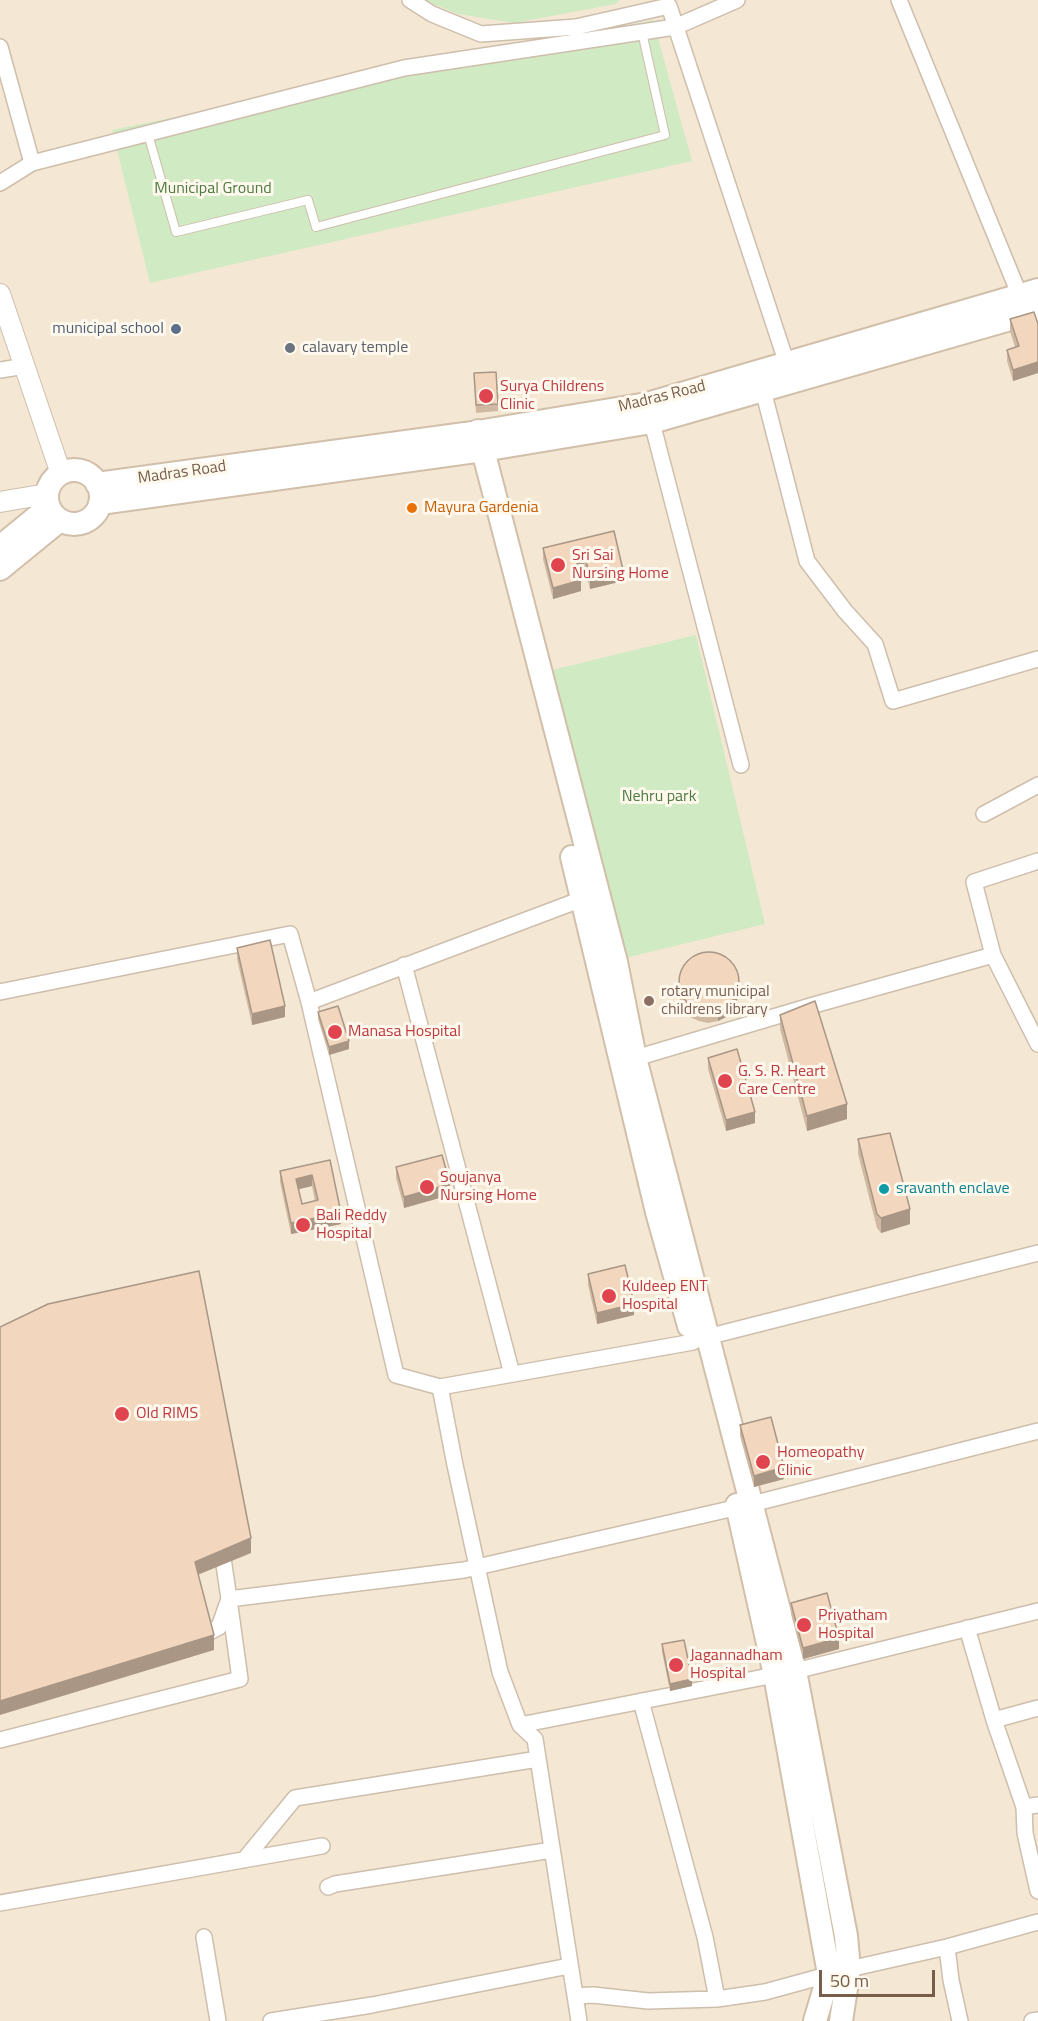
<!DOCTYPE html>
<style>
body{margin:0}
#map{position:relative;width:1038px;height:2021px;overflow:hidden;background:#fcf6e6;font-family:"Titillium Web",sans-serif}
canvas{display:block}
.scale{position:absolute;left:819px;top:1970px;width:116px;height:27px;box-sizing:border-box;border:3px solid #765e4b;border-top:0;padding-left:8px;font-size:18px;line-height:21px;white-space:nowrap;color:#765e4b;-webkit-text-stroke:4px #fff9ed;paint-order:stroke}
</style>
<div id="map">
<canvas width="1038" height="2021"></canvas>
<div class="scale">50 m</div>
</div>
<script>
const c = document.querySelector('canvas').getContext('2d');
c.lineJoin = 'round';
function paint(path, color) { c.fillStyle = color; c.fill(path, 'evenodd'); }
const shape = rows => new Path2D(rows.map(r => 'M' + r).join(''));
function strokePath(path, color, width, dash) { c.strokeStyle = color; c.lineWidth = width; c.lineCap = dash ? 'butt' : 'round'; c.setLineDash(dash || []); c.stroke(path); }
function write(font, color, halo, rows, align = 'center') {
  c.font = font + ' "Titillium Web",sans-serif'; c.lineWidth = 6; c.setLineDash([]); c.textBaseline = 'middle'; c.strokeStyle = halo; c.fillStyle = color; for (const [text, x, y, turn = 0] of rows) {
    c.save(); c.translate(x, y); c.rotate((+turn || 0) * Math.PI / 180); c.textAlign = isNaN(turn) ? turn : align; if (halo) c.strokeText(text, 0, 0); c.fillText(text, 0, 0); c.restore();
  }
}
paint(shape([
 [0,0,1038,0,1038,2021,0,2021]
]), '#f4e8d5');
paint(shape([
 [424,0,619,0,616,4,514,23,458,14],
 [653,20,692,161,150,283,112,130],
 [696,635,765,924,621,959,552,670]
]), '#d0eac4');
const service = shape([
 [148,134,176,232,308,200,316,227,665,135,642,32]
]);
const minor = shape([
 [410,0,432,14,481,34,576,27,669,6,787,364],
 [899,0,1020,296],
 [0,47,32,163],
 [0,183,32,163,404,68,675,27,737,0],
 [0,370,25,366],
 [763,390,807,561,845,611,875,644,893,701,1038,659],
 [650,415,741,765],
 [984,814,1038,785],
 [993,955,974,882,1038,861],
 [404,965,512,1374],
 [0,992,290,934,309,1002,396,1375,440,1387,455,1465,500,1672,520,1725],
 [309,1002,590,896],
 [629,1060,814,1005,993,955,1038,1044],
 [707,1337,1038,1253],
 [440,1387,693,1342],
 [967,1628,994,1720],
 [196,1639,219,1627,229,1599,223,1558,227,1544],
 [641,1701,705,1937,717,1999],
 [1038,1708,994,1720,1024,1807,1038,1805],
 [0,1740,240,1679,229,1599,464,1570,752,1504,1038,1431],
 [1024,1807,1025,1833,1038,1891],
 [244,1860,295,1798,538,1759],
 [328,1887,335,1884,552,1850],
 [0,1903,322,1846],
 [204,1937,218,2021],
 [947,1947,951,1980,960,2021],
 [575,1996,593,1995,648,2001,717,1999,765,1992,849,1969,947,1947,1038,1922],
 [271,2021,372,2005,569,1966],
 [579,2021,535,1739,520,1725,795,1671,1038,1611],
 [1032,2021,1038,2020]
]);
const tertiary = shape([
 [0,294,58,465],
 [0,502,47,494]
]);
const secondary = shape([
 [478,431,616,962,635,1058,795,1671,846,1936,849,1969,841,2021],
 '47 497a27 27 0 1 1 54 0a27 27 0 1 1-54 0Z',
 [97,484,465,434,647,404,1038,290],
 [100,503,483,450,652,422,1038,311],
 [0,547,49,507],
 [0,569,60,520],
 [572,857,657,1212,689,1326],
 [737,1505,775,1675,829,1974,815,2021]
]);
strokePath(service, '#cebeac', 10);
strokePath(minor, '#cebeac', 18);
strokePath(tertiary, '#cebeac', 22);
strokePath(secondary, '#d1bfaa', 26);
strokePath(service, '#fff', 8);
strokePath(minor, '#fff', 15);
strokePath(tertiary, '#fff', 20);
strokePath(secondary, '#fff', 22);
paint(shape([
 [1010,319,1038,324,1038,373,1013,381,1007,361,1007,350,1015,347,1010,331],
 [474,373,498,404,498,411,476,413],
 [614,531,623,581,590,589,584,564,577,565,581,591,553,599,543,559,543,548],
 [237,948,285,1017,252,1025,237,959],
 [679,980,739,991,737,1002,733,1010,726,1017,718,1021,708,1023,699,1021,690,1017,684,1009,680,1001],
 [318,1012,349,1049,329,1055,318,1019],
 [780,1015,847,1119,807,1131,780,1029],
 [708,1058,755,1123,726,1131,708,1069],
 [858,1139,910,1224,881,1233,877,1228,858,1154],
 [330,1160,341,1224,291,1234,280,1182,280,1171],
 [312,1186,315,1201,302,1204,298,1189],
 [396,1167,450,1195,404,1208,396,1178],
 [588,1274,634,1315,597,1324,588,1285],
 [740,1425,784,1479,754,1487,740,1436],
 [791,1603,839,1649,803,1659,791,1614],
 [662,1644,692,1686,670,1691,662,1652]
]), '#d0b9a3');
paint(shape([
 [1038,362,1038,373,1013,381,1013,370],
 [584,552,584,564,575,566,575,555],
 [623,570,623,581,590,589,590,578],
 [581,580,581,591,553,599,553,588],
 [739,980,737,1002,733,1010,726,1017,718,1021,718,1010],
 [285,1006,285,1017,252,1025,252,1014],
 [349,1041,349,1049,329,1055,329,1047],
 [847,1104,847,1119,807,1131,807,1116],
 [755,1112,755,1123,726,1131,726,1120],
 [312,1175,312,1186,296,1190,296,1179],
 [450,1184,450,1195,404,1208,404,1197],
 [910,1209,910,1224,881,1233,881,1218],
 [341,1213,341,1224,291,1234,291,1223],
 [634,1304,634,1315,597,1324,597,1313],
 [784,1467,784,1479,754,1487,754,1476],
 [251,1538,251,1553,195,1576,195,1562],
 [214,1635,214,1650,0,1715,0,1701],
 [839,1638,839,1649,803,1659,803,1648],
 [692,1679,692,1686,670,1691,670,1684]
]), '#a99685');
const building = shape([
 [1034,312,1038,324,1038,362,1013,370,1007,350,1019,346,1010,319,1034,312],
 [496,372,498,404,476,405,474,373,496,372],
 [614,531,623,570,590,578,584,552,575,555,581,580,553,588,543,548,614,531],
 [270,940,285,1006,252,1014,237,948,270,940],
 '679 982a30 30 0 1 1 60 0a30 30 0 1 1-60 0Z',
 [815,1001,847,1104,807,1116,780,1015,815,1001],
 [338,1006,349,1041,329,1047,318,1012,338,1006],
 [737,1049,755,1112,726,1120,708,1058,737,1049],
 [890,1133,910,1209,881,1218,877,1214,858,1139,890,1133],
 [442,1155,450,1184,404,1197,396,1167,442,1155],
 [330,1160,341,1213,291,1223,280,1171,330,1160],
 [312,1175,318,1200,302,1204,296,1179,312,1175],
 [625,1265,634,1304,597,1313,588,1274,625,1265],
 [199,1271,251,1538,195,1562,214,1635,0,1701,0,1327,48,1304,199,1271],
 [771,1417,784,1467,754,1476,740,1425,771,1417],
 [827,1593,839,1638,803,1648,791,1603,827,1593],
 [684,1640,692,1679,670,1684,662,1644,684,1640]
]);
paint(building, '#f2d7be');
strokePath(building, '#a99685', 1.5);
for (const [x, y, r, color] of [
 [176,329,6,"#5c6f8a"],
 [290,348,6,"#6b7280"],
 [486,396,8,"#e0444e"],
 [412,508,6,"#e8710a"],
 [558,565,8,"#e0444e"],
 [649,1001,6,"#8d6e63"],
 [335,1032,8,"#e0444e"],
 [725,1081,8,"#e0444e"],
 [427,1187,8,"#e0444e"],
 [884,1189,6,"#0f9aa8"],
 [303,1225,8,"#e0444e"],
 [609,1296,8,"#e0444e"],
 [122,1414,8,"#e0444e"],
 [763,1462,8,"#e0444e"],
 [804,1625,8,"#e0444e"],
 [676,1665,8,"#e0444e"]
]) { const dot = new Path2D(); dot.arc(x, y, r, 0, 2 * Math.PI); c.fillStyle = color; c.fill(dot); strokePath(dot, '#fff9ed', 2); }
write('16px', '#4e7b42', '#fff9ed', [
 ["Municipal Ground",213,189],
 ["Nehru park",659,797]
]);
write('16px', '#4e5e75', '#fff9ed', [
 ["municipal school",164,329]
], 'right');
write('16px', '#5b616d', '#fff9ed', [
 ["calavary temple",302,348]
], 'left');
write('16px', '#be3a42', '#fff9ed', [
 ["Surya Childrens",500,387],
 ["Clinic",500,405],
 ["Sri Sai",572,556],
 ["Nursing Home",572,574],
 ["Manasa Hospital",348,1032],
 ["G. S. R. Heart",738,1072],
 ["Care Centre",738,1090],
 ["Soujanya",440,1178],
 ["Nursing Home",440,1196],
 ["Bali Reddy",316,1216],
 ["Hospital",316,1234],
 ["Kuldeep ENT",622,1287],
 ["Hospital",622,1305],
 ["Old RIMS",136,1414],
 ["Homeopathy",777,1453],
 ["Clinic",777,1471],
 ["Priyatham",818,1616],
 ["Hospital",818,1634],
 ["Jagannadham",690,1656],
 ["Hospital",690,1674]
], 'left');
write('16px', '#765e4b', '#fff9ed', [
 ["Madras Road",662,397,-14],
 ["Madras Road",182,473,-8]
]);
write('16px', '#c56008', '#fff9ed', [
 ["Mayura Gardenia",424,508]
], 'left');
write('16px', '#785e54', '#fff9ed', [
 ["rotary municipal",661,992],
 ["childrens library",661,1010]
], 'left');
write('16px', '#0d838f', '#fff9ed', [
 ["sravanth enclave",896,1189]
], 'left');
</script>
